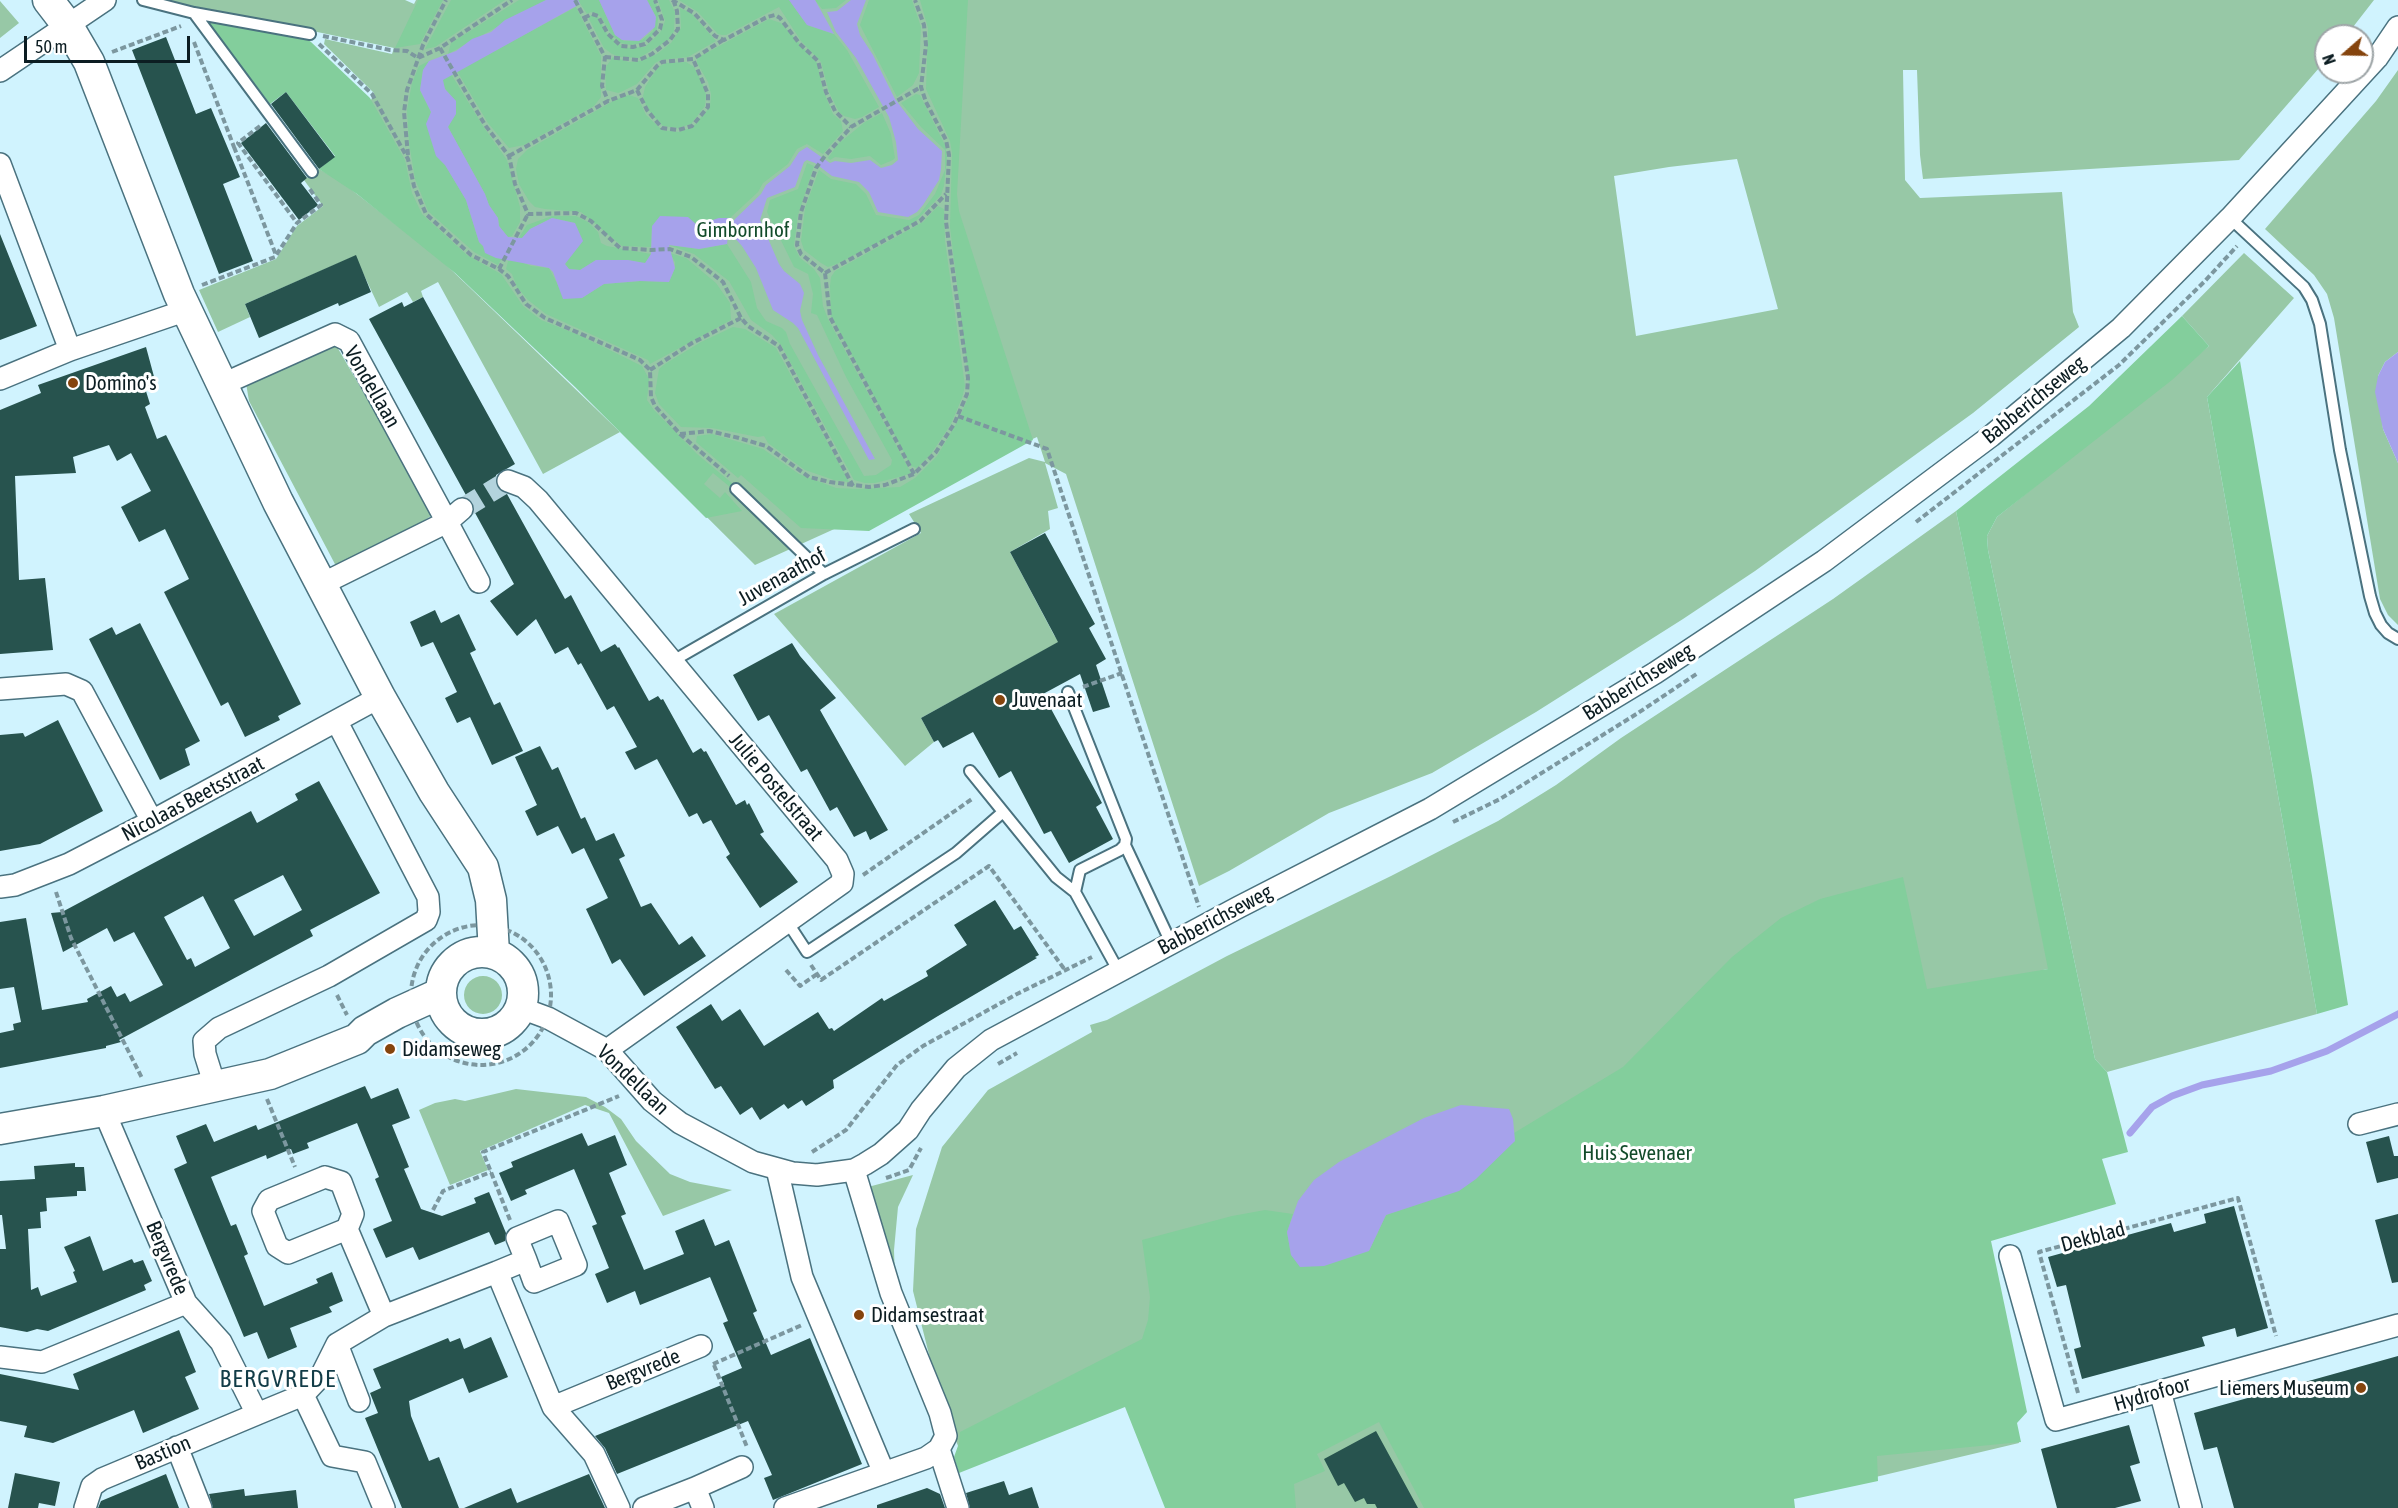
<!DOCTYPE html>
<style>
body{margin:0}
#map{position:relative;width:2398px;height:1508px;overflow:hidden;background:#d0f3fe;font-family:"Asap Condensed",sans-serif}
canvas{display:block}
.north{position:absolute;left:2314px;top:24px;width:60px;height:60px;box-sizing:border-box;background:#fff;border:2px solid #9ea5a7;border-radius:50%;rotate:250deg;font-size:16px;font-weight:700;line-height:24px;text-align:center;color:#0c1d22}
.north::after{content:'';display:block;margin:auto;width:21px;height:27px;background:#85440d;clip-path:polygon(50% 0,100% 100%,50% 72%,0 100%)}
.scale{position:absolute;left:24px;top:36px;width:166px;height:27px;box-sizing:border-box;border:3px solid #0c1d22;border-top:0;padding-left:8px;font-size:18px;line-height:21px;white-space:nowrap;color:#0c1d22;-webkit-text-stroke:4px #fff;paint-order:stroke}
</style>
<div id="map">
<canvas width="2398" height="1508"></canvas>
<div class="north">N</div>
<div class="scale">50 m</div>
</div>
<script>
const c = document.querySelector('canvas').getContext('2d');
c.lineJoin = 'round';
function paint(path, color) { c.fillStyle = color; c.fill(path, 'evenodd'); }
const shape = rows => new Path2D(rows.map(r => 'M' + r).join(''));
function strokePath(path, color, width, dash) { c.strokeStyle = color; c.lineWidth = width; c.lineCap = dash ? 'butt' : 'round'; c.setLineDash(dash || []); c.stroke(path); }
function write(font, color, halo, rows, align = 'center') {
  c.font = font + ' "Asap Condensed",sans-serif'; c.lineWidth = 6; c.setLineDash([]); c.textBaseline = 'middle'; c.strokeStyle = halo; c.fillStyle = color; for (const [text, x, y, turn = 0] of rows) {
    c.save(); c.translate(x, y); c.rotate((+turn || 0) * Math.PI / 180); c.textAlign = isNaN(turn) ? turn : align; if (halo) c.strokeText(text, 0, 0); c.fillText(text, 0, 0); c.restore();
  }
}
paint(shape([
 [164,0,405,0,414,4,416,0,2374,0,2346,36,2326,36,2326,60,2239,160,1923,179,1920,155,1917,70,1903,70,1905,180,1920,198,2062,192,2073,312,2079,327,1973,413,1755,571,1683,619,1536,712,1432,773,1329,813,1229,871,1199,886,1066,474,1045,463,1058,508,1048,511,1050,529,1010,552,1054,635,1059,642,921,718,934,742,905,766,774,614,921,533,909,514,1029,458,1045,462,1037,437,755,565,346,158,374,93,324,44,325,39,392,54,394,48],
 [1737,159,1778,309,1636,336,1614,176,1669,167],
 [0,1,19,23,0,38],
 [2398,70,2398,352,2385,362,2378,376,2383,429,2398,463,2398,625,2388,615,2380,599,2334,318,2327,294,2314,275,2265,229,2376,101],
 [319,169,339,180,439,258,620,432,543,474,438,282,421,291,423,297,413,302,407,292,379,307,355,256,245,304,250,317,218,332,199,290,276,259,297,226,323,206,304,180],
 [2244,253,2294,298,2207,397,2317,1014,2107,1072,2095,1059,1988,550,1987,536,1997,517,2209,346,2182,316],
 [336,345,399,454,431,516,386,546,336,566,249,401,246,383],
 [1956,511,2049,969,2043,970,1984,1237,2019,1443,1745,1508,1196,1508,1137,1399,964,1462,940,1398,913,1291,916,1229,942,1147,988,1090,1092,1032,1090,1025,1107,1020,1227,956,1391,876,1498,821,1556,785,1621,738,1833,599],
 '464 995a19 19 0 1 1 38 0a19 19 0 1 1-38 0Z',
 [516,1089,586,1097,605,1107,621,1119,636,1141,670,1174,690,1182,732,1190,663,1216,609,1113,585,1105,480,1151,488,1170,450,1185,419,1110,435,1103,455,1099,465,1101],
 [913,1175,898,1207,894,1250,895,1280,868,1187]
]), '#97c8a6');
paint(shape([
 [418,0,443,0,420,44,395,48],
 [451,0,505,0,435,47,425,49],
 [519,0,546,0,448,54,451,43],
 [578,0,599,0,615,35,624,41,642,40,653,31,656,17,647,0,654,0,659,10,657,29,652,36,642,43,631,45,620,43,611,34,601,17,591,12,587,14],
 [658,0,669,0,675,12,674,31,670,39,639,58,620,57,612,54,604,48,588,17,592,15,598,17,607,34,624,48,645,47,660,33,665,21],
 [679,0,789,0,807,25,834,34,847,50,879,107,862,117,855,119,844,116,839,112,829,92,821,62,801,41,779,7,726,35,722,35,718,34,698,12],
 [815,0,846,0,836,8,822,9],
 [869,0,912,0,921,27,919,73,913,85,897,97,860,25],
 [920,0,968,0,957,194,959,211,1033,440,869,531,801,528,741,475,738,478,696,442,697,436,712,434,763,449,799,474,836,488,858,489,900,487,915,478,937,456,959,419,970,393,950,227,952,153,950,141,926,89,928,28],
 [576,7,601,56,601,97,594,106,563,123,524,145,509,148,488,123,457,71],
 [680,8,691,13,716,41,688,57,661,60,655,63,637,84,623,91,618,93,606,90,605,68,613,57,629,62,640,61,657,54,671,43,681,28],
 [206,19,307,39,311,42,370,98,405,160,412,193,422,214,467,255,501,274,523,306,541,320,579,335,642,366,649,379,647,400,654,410,697,454,733,484,730,487,713,473,704,484,720,498,725,492,742,511,706,518,575,387,455,273,357,194,319,169,335,156,286,92,270,104],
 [769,19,781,23,817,63,823,90,833,114,841,121,843,131,823,154,807,144,797,149,788,164,763,183,758,192,730,218,719,218,697,225,652,226,651,247,622,246,581,212,545,209,535,207,529,201,519,184,516,169,518,159,527,150,615,100,629,95,638,98,646,115,662,130,679,132,693,127,710,107,711,94,708,82,697,63,697,58],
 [429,61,423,70,420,90,431,112,429,119,436,155,445,165,466,200,479,242,496,258,502,258,498,265,474,252,428,211,415,179,409,143,407,110,412,83,419,66],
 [686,62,694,67,703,85,706,95,705,106,691,124,678,128,663,126,653,116,646,106,643,96,645,87,658,67,666,63],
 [451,74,483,126,507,160,520,207,520,222,512,236,508,237,499,226,498,218,489,205,485,194,448,127,455,114,456,101,445,89,442,80],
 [916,94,920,95,945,145,947,157,944,186,941,195,914,223,897,233,837,264,828,267,821,263,804,250,801,241,805,208,819,170,831,179,856,184,866,194,876,215,909,220,919,215,935,194,945,170,945,150,921,127,901,103],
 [882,113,891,134,895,158,893,160,881,165,870,156,851,159,835,157,830,160,828,158,838,144,865,122],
 [807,163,814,166,798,215,794,246,800,258,814,269,820,278,823,306,828,319,911,473,903,476,875,483,865,483,854,480,781,345,772,335,751,320,729,281,694,254,669,245,699,249,727,244,751,282,757,308,766,321,782,328,786,332,790,344,864,476,876,475,891,465,892,460,846,377,817,315,811,313,813,294,808,274,794,267,767,212,770,200,798,189],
 [938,206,944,209,945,241,965,386,962,398,951,424,931,454,917,468,911,466,831,316,830,286,831,277,835,271,923,222],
 [552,216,576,216,588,222,598,232,601,243,607,246,651,254,645,264,628,260,596,260,580,270,569,269,565,264,575,223,552,218,530,229,522,238,518,239,527,225],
 [670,253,686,258,716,283,730,303,731,320,650,364,648,360,546,314,528,300,517,287,512,274,506,269,508,261,516,260,531,266,549,268,562,293,582,298,604,284,640,281,669,282,675,268,675,262],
 [2182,316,2209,346,2172,380,1997,517,1987,536,1988,550,2095,1059,2107,1072,2128,1152,2102,1159,2116,1204,1991,1241,2027,1412,2017,1423,2021,1442,1877,1456,1878,1481,1794,1499,1795,1508,1424,1508,1379,1422,1317,1454,1325,1471,1294,1484,1296,1508,1165,1508,1125,1407,959,1473,954,1457,959,1443,960,1432,1142,1339,1148,1320,1150,1297,1142,1240,1232,1216,1265,1210,1293,1214,1287,1232,1291,1255,1369,1251,1386,1215,1421,1203,1515,1141,1514,1133,1623,1067,1732,957,1781,918,1820,899,1903,877,1927,989,2048,969,1956,511,2089,406],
 [733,327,745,329,776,348,849,482,834,480,805,470,768,443,764,436,758,437,712,428,681,427,659,404,655,393,659,369,665,364,701,342],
 [2240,361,2312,776,2348,1005,2317,1014,2207,397]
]), '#83ce9c');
paint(shape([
 [546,0,578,0,580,4,443,80,445,89,456,101,456,114,448,127,485,194,489,205,498,218,499,226,508,237,522,238,530,229,552,218,575,223,583,241,565,264,569,269,580,270,596,260,628,260,645,263,651,254,652,226,660,216,688,217,697,225,719,218,730,218,727,244,699,249,669,245,675,268,669,282,640,281,604,284,582,298,563,299,553,272,549,268,496,258,485,253,483,246,479,242,466,200,445,165,436,156,426,124,431,112,420,90,423,70,429,61,456,51,472,39,491,32,505,20],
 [599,0,647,0,656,17,655,27,639,41,622,40,615,35],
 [789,0,815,0,834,34,807,25],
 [851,0,866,0,857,24,860,35,873,55,895,99,918,129,942,151,941,169,939,180,923,205,917,212,908,217,878,212,869,192,859,182,832,176,815,163,807,160,804,162,795,187,767,198,760,220,779,264,784,271,800,284,804,293,800,311,802,320,818,355,875,459,869,460,798,328,793,323,773,310,756,268,742,246,732,235,734,220,761,194,766,185,790,166,799,152,807,147,830,163,835,161,851,163,870,160,881,168,892,165,898,160,896,142,889,117,856,58,836,32,827,12,837,11],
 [2398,352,2398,463,2383,429,2375,392,2378,376,2385,362],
 [1461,1105,1509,1109,1513,1119,1515,1141,1476,1179,1459,1191,1386,1215,1369,1251,1324,1266,1300,1267,1291,1255,1287,1232,1298,1201,1314,1180,1339,1162,1424,1118]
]), '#a6a2eb');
strokePath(shape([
 [2130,1133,2152,1107,2172,1096,2202,1085,2271,1071,2327,1051,2398,1014]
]), '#a6a2eb', 7);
paint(shape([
 [166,37,196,114,211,108,240,177,223,184,253,261,219,274,132,50],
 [286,92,335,157,319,169,271,104],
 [266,123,307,178,301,183,318,205,299,220,241,143],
 [0,234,37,326,0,340],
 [356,255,371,292,339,306,338,303,259,338,245,304],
 [423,297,515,464,496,475,498,489,507,494,565,599,571,595,601,652,615,644,618,648,619,647,649,701,658,696,661,700,663,699,693,753,701,748,704,752,706,751,736,805,745,800,747,805,749,803,764,832,760,834,798,882,760,908,726,857,730,854,711,820,703,824,697,813,689,817,657,759,635,770,625,752,637,747,614,706,607,710,581,663,578,665,568,647,555,654,536,619,517,636,490,601,514,584,474,511,472,501,467,497,369,319,402,302,404,307],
 [146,347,156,384,145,388,150,404,145,407,157,439,166,435,301,704,278,716,280,720,245,737,228,702,221,706,164,592,189,579,165,529,139,542,121,507,151,491,131,453,117,461,109,445,73,457,76,473,15,476,19,580,45,578,53,650,0,654,0,410,41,393,38,385],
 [1045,533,1095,624,1089,628,1106,659,1096,665,1110,707,1093,712,1080,674,1043,694,1102,803,1096,807,1113,839,1069,863,1051,831,1044,834,1011,771,999,778,973,732,943,748,938,740,934,742,921,718,1058,642,1010,552],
 [435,610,441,623,459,614,476,650,470,653,494,705,500,702,523,751,492,765,470,717,457,723,445,698,457,692,433,642,421,647,410,622],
 [140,623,200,741,185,749,190,765,160,780,89,639,112,627,116,635],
 [792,643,800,656,836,698,820,710,888,830,870,840,866,831,854,837,837,807,830,811,807,769,801,772,769,715,758,721,733,675],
 [58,720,103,811,40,844,0,851,0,735,23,733,25,737],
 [540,746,552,770,558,767,581,819,585,817,596,841,614,833,625,856,619,859,641,907,651,903,679,945,692,936,706,956,644,996,620,959,612,964,586,909,608,898,584,848,572,854,558,826,537,836,525,811,537,805,515,757],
 [319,781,380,893,310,930,313,936,119,1040,121,1042,106,1046,106,1048,0,1068,0,1033,14,1030,13,1024,21,1022,14,987,0,989,0,922,26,918,42,1010,88,1002,87,999,111,986,117,997,125,993,130,1002,163,985,134,932,114,942,107,928,63,952,51,913,62,912,251,811,257,823,298,800,295,794],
 [283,875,302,910,254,936,234,900],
 [203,896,230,948,195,967,191,958,187,960,164,917],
 [995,900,1014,930,1021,926,1039,955,1035,957,1037,958,938,1016,833,1080,834,1088,806,1106,802,1100,788,1109,784,1104,760,1120,752,1107,740,1115,721,1086,715,1089,676,1027,711,1004,722,1021,740,1009,764,1046,818,1012,829,1029,832,1028,834,1031,882,998,884,1001,928,976,926,971,967,945,954,925],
 [365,1086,371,1099,398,1088,410,1118,392,1125,409,1167,404,1169,421,1209,442,1216,476,1203,474,1198,489,1192,506,1233,505,1241,495,1245,489,1232,419,1260,413,1247,386,1258,373,1229,392,1221,375,1179,379,1177,357,1123,307,1143,309,1148,293,1154,291,1149,267,1159,266,1155,211,1177,231,1226,236,1224,248,1254,244,1256,264,1306,318,1283,316,1279,332,1272,343,1301,329,1307,332,1312,290,1328,297,1347,268,1359,257,1332,244,1337,174,1169,187,1163,176,1136,206,1124,214,1142,256,1125,258,1130],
 [582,1133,588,1146,615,1135,627,1165,609,1173,626,1214,621,1216,644,1270,684,1254,675,1231,704,1219,715,1246,729,1240,757,1311,753,1313,771,1355,810,1338,862,1464,773,1500,764,1478,772,1475,748,1421,617,1474,605,1448,595,1436,724,1384,721,1377,742,1368,723,1323,728,1321,710,1277,640,1305,635,1291,607,1303,595,1274,609,1268,592,1226,597,1224,574,1169,525,1190,527,1194,511,1201,499,1173,513,1167,511,1162],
 [2389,1136,2394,1156,2398,1156,2398,1178,2377,1183,2366,1142],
 [75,1163,75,1167,84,1167,86,1191,77,1191,77,1196,46,1198,47,1211,40,1212,41,1228,28,1229,31,1290,38,1287,41,1296,77,1282,73,1272,75,1271,64,1247,90,1236,103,1271,132,1259,134,1263,143,1260,152,1281,144,1285,146,1290,48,1331,37,1329,27,1332,0,1327,0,1249,6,1249,2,1215,0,1215,0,1181,35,1179,34,1166],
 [2234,1206,2268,1328,2237,1337,2235,1328,2202,1337,2205,1346,2082,1379,2074,1349,2081,1347,2066,1285,2057,1287,2048,1257,2171,1223,2174,1232,2206,1223,2204,1214],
 [2398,1214,2398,1282,2392,1283,2375,1220],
 [179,1330,196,1372,185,1377,199,1409,143,1433,134,1410,53,1443,24,1437,27,1426,0,1421,0,1374,79,1390,73,1374],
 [491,1337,508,1377,469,1393,463,1378,409,1401,411,1416,429,1461,439,1457,459,1508,402,1508,365,1418,378,1413,370,1393,381,1388,373,1369,448,1338,450,1342,460,1338,464,1349],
 [2398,1356,2398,1508,2234,1508,2217,1447,2204,1450,2194,1413],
 [2129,1425,2140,1463,2130,1466,2141,1501,2115,1508,2057,1508,2041,1449],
 [1376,1431,1418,1508,1377,1508,1375,1504,1367,1504,1364,1498,1355,1502,1344,1483,1338,1486,1324,1459],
 [15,1473,60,1482,55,1506,39,1503,38,1508,8,1508],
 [166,1474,179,1508,98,1508,101,1501],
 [589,1474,605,1508,464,1508,511,1488,517,1503],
 [1004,1481,1009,1495,1032,1487,1039,1508,970,1508,966,1493],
 [927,1488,940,1494,945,1508,877,1508,877,1505],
 [244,1489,245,1496,296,1490,298,1508,213,1508,209,1494]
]), '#27534e');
strokePath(shape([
 [462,509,508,481]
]), '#b3d3dd', 21, [21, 10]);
const lane = shape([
 [143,0,194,13,312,172],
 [194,13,310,34],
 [2230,218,2304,287,2312,300,2320,324,2340,450,2370,596,2375,613,2381,625,2388,633,2398,639],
 [736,489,824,574],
 [671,662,824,574,914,529],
 [1068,692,1126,839,1125,845,1120,850,1080,870,1075,892],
 [970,771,1056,877,1075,892,1119,972],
 [1125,845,1171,943],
 [788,923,807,952,956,853,1003,812]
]);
const street = shape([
 [0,71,105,0],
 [0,164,70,350],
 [0,379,70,350,187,310],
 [221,385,335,334,349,341,447,522,320,585],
 [508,481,524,487,538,500,837,860,843,874,842,883,607,1050],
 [462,509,447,522,479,582],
 [0,689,66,684,82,691,152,821],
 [0,887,15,885,69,864,152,821,380,697],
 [521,1008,548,1018,607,1050,652,1101,667,1113,680,1123,753,1162,793,1173,817,1175,854,1170,865,1164,881,1154,908,1130,921,1110,956,1068,991,1040,1239,907,1430,809,1655,673,1824,561,1991,436,2121,328,2230,218,2377,58,2398,27],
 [215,1086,205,1054,204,1041,219,1028,329,976,419,924,426,920,429,912,428,897,337,722],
 [104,1111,186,1303,221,1342,257,1414,303,1395,321,1376,337,1344,384,1316,497,1272,553,1407,594,1454,619,1508],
 [2359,1124,2398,1114],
 [777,1169,802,1277,884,1473],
 [325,1177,341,1182,353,1214,347,1229,288,1253,277,1246,263,1211,269,1200,325,1177],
 [347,1229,384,1316],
 [2010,1256,2056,1420,2398,1325],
 [497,1272,526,1260,534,1282,576,1265,558,1221,517,1238,526,1260],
 [337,1344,359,1401],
 [0,1357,42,1362,186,1303],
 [2160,1391,2191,1508],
 [303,1395,332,1456,365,1462,384,1508],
 [553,1407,701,1346],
 [177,1447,201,1508],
 [939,1449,958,1508],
 [695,1488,742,1467],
 [85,1508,92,1486,102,1479,257,1414],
 [644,1508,695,1488,703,1508],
 [785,1508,926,1458,939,1449,946,1436,940,1413,891,1293,854,1170]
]);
const secondary = shape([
 [48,0,68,26,89,62,179,294,278,502,380,697,434,792,483,867,491,900,494,953],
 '441 993a41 41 0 1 1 82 0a41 41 0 1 1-82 0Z',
 [0,1129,104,1111,270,1074,357,1039,365,1031,397,1013,441,993]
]);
strokePath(lane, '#4a727f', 14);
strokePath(street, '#4a727f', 24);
strokePath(secondary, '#4a727f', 33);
strokePath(shape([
 [575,0,605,57,602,86,608,101],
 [672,0,694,13,715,36,724,40,767,17,775,15,780,18,799,43,818,61,826,92,835,111,851,127],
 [584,18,592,14,598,16,608,34,621,46,633,47,645,44,660,29,662,20,655,0],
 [323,36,390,50,407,51,418,58,440,48,512,0],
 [194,42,234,147],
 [319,44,372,94,408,159,414,186,426,214,471,255,499,269,508,276,526,304,545,318,640,360,650,370,651,397,655,406,680,434,729,476],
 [440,48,485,125,509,156,515,184,528,214,576,213,591,221,620,248,651,250,670,249,691,257,723,282,741,318,748,326,779,346,853,486],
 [112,52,181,26],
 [605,57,639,60,652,54,670,40,678,29,677,11,674,2],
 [637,90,647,110,662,128,678,130,692,126,708,107,708,94,693,59],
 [260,126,238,143,297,223],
 [234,147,276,255],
 [408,155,404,112,407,90,423,45,446,0],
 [509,156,608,101,637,90,657,66,662,62,693,59,723,40],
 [499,269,528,214],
 [825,273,920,221,946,194],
 [202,285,275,257,297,223,321,205,309,188],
 [650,370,692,343,741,318],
 [958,416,1047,449,1199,907],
 [680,434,709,431,739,438,766,446,809,477,830,482,869,487,885,485,914,474,936,452,954,424,967,394,968,378,946,222,949,155,946,140,926,102,921,87,926,45,924,25,915,0],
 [914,474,830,317,825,273,801,254,797,245,801,212,816,168,825,156,851,127,921,87],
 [1916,522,2119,365,2205,281,2237,246],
 [1083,687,1122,673],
 [1453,822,1500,799,1638,713,1698,673],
 [863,875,972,799],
 [56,892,71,938,142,1078],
 '411 995a70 70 0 1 1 140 0a70 70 0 1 1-140 0Z',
 [811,965,821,980,989,866,1065,970],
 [786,970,800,986,817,974],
 [337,995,347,1015],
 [998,1064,1017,1053],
 [267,1099,295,1167],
 [812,1152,846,1130,897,1065,923,1046,1017,994,1092,957],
 [886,1178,909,1170,921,1148],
 [433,1210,443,1191,491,1172],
 [510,1220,483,1152,619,1096],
 [713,1364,802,1325],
 [714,1365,747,1447],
 [2078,1393,2039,1252,2238,1198,2276,1336]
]), '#7c979f', 4, [6, 3]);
strokePath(lane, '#fff', 10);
strokePath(street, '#fff', 21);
strokePath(secondary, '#fff', 30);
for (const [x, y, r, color] of [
 [73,383,6,"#85440d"],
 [1000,700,6,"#85440d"],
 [390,1049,6,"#85440d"],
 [859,1315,6,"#85440d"],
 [2361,1388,6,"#85440d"]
]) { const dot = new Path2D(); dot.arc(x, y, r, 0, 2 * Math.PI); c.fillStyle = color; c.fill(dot); strokePath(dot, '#fff', 2); }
write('21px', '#124b2a', '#fff', [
 ["Gimbornhof",743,230],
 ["Huis Sevenaer",1637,1153]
]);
write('21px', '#0c1d22', '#fff', [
 ["Domino's",85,383],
 ["Juvenaat",1012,700],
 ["Didamseweg",402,1049],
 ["Didamsestraat",871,1315],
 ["Liemers Museum",2349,1388,"right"]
], 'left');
write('21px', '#0c1d22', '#fff', [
 ["Vondellaan",372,387,60],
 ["Babberichseweg",2034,400,-39],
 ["Juvenaathof",782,577,-29],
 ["Babberichseweg",1638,682,-32],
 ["Julie Postelstraat",776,787,50],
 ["Nicolaas Beetsstraat",193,799,-28],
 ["Babberichseweg",1215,920,-28],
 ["Vondellaan",633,1080,44],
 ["Dekblad",2093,1237,-15],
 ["Bergvrede",167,1258,67],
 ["Bergvrede",643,1370,-22],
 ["Hydrofoor",2152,1394,-16],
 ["Bastion",163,1453,-23]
]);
c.letterSpacing = '1.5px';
write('24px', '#123c47', '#fff', [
 ["BERGVREDE",278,1379]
]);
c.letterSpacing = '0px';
</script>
